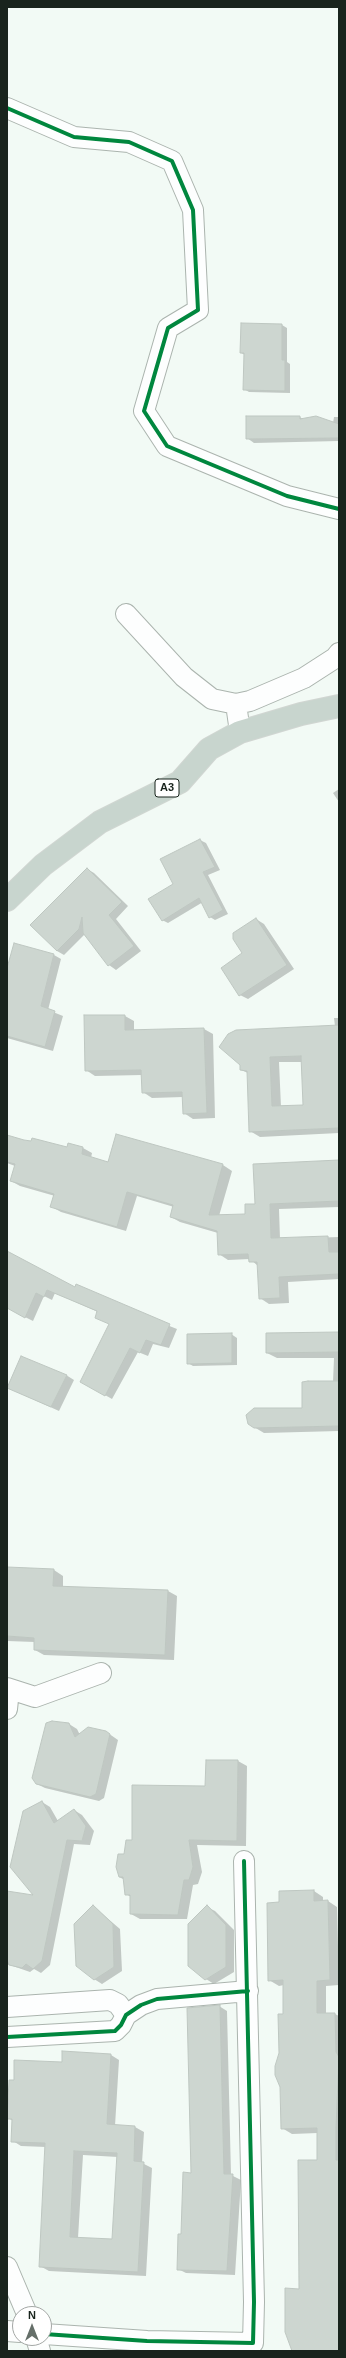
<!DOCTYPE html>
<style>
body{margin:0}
#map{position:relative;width:346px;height:2358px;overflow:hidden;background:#f2faf5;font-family:Helvetica,sans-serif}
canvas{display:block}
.frame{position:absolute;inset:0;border:8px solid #19241d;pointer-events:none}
.north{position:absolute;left:12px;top:2306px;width:40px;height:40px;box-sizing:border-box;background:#fff;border:1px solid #a3a7a5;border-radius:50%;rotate:0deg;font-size:11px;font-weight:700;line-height:16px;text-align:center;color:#19241d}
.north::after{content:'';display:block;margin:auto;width:14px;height:18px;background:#656f69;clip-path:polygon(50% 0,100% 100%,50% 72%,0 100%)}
</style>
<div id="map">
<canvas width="346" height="2358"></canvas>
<div class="frame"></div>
<div class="north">N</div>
</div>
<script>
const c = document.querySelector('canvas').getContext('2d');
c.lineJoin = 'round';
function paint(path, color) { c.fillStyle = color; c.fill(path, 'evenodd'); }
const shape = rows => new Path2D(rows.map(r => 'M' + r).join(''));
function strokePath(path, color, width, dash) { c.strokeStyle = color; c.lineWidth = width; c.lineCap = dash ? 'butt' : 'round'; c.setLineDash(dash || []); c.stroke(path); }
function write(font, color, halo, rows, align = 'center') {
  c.font = font + ' Helvetica,sans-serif'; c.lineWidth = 3; c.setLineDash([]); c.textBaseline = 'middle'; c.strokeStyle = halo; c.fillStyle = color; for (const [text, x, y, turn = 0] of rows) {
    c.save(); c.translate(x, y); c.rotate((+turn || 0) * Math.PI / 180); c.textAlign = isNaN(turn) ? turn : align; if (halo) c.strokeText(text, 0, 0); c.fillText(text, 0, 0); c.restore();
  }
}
paint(shape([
 [282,325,287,328,287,362,290,364,290,393,249,392,244,389,245,355,241,353],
 [300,417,304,420,333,423,334,417,339,417,339,441,254,443,247,438],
 [339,789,339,802,333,793],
 [200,840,206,843,220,870,208,875,228,914,215,920,210,917,203,902,168,923,162,920],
 [87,869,94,873,128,906,116,919,141,951,116,970,109,965,85,934,64,955,57,951],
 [256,919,264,924,294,969,248,999,240,995],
 [54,955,61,959,48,1010,63,1016,53,1051,7,1038,7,972],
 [125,1016,134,1021,134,1031,204,1029,213,1034,215,1118,193,1119,184,1113,183,1097,152,1098,143,1092,142,1075,95,1076,86,1070],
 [334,1018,339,1018,339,1133,260,1137,250,1131,248,1073,241,1070,335,1026],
 [279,1062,302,1062,304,1106,281,1107],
 [117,1135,223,1165,232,1171,219,1216,246,1215,256,1204,339,1161,339,1207,279,1209,280,1239,339,1237,339,1279,288,1282,289,1303,269,1304,260,1298,258,1266,250,1259,228,1260,219,1254,218,1233,180,1222,171,1217,174,1207,137,1196,126,1231,61,1212,52,1207,55,1196,20,1186,11,1181,15,1166,7,1163,7,1138,67,1148,83,1148,92,1153,91,1158,109,1163],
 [7,1252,76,1289,177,1329,169,1348,153,1344,148,1356,138,1352,112,1399,82,1382,110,1324,98,1312,55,1293,52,1300,44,1296,33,1321,7,1308],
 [339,1333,339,1431,264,1433,249,1424,247,1418,249,1413,254,1409,304,1409,333,1382,334,1358,277,1358,267,1353],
 [231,1334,237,1338,237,1365,193,1366,188,1363],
 [66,1375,74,1380,59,1411,8,1388],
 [7,1568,54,1570,63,1576,63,1587,168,1591,177,1596,174,1660,44,1655,35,1650,35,1642,7,1641],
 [69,1724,77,1729,80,1735,105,1731,118,1740,104,1798,99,1801,45,1788,37,1784],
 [207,1761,238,1761,247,1766,246,1846,197,1845,202,1872,198,1884,193,1885,187,1919,140,1919,131,1914,131,1897,126,1894,125,1880,119,1877,125,1855,133,1840,206,1787],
 [42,1802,50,1807,58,1821,74,1810,82,1815,94,1831,90,1845,74,1844,50,1965,41,1973,34,1969,30,1972,7,1964,7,1899,35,1897],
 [314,1891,323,1897,323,1901,328,1901,337,1907,339,1985,326,1986,326,2014,335,2014,339,2016,339,2351,293,2351,286,2332,300,2290,318,2161,318,2133,292,2134,282,2128,280,2053,284,2015,284,1985,279,1986,269,1980,280,1903],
 [93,1906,120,1929,122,1971,102,1984,94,1979],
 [207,1907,215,1911,234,1930,234,1972,214,1984,206,1979],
 [219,2006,227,2011,231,2175,241,2180,235,2275,186,2273,178,2269],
 [111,2055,119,2060,115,2126,135,2127,144,2132,142,2163,152,2168,146,2276,49,2271,40,2266,46,2147,21,2146,13,2141,13,2121,8,2118,14,2081,63,2063],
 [83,2155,118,2157,113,2240,78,2238]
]), '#0003');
const building = shape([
 [241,323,282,324,282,360,285,360,285,391,243,390,244,353,240,353,241,323],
 [246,416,300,416,300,419,316,416,339,424,339,438,246,439,246,416],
 [200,839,215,867,203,872,223,910,209,918,199,898,162,921,148,899,173,884,160,859,200,839],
 [87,868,122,902,109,915,134,946,108,966,83,933,82,917,79,929,57,951,30,925,87,868],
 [256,918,287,965,239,996,221,968,242,953,233,939,233,933,256,918],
 [14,943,54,954,41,1006,55,1011,45,1047,7,1036,7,968,14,943],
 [84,1015,125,1015,125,1030,204,1028,207,1113,183,1114,182,1092,142,1093,141,1070,85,1071,84,1015],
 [339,1025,339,1128,249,1132,247,1071,240,1070,240,1065,219,1047,228,1034,236,1030,339,1025],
 [301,1056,303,1105,272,1106,270,1057,301,1056],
 [116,1134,223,1164,209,1215,245,1214,245,1204,255,1204,253,1164,339,1160,339,1201,270,1204,271,1238,328,1236,329,1252,339,1252,339,1274,279,1277,280,1298,259,1299,257,1262,249,1262,248,1254,218,1255,217,1231,170,1217,173,1205,127,1192,117,1227,50,1207,54,1194,10,1181,15,1164,7,1162,7,1135,24,1140,31,1141,32,1138,67,1147,68,1143,83,1147,82,1154,108,1162,116,1134],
 [7,1251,75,1287,76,1284,170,1324,161,1345,146,1340,140,1353,130,1348,105,1396,80,1382,109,1324,95,1318,97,1311,47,1290,44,1297,36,1293,25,1318,7,1308,7,1251],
 [339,1332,339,1352,266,1353,266,1333,339,1332],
 [232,1333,232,1363,187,1364,187,1334,232,1333],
 [21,1356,67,1375,51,1407,7,1388,21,1356],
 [308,1381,339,1381,339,1426,254,1428,248,1424,246,1415,254,1408,302,1408,302,1382,308,1381],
 [7,1567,54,1569,53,1586,168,1590,165,1655,34,1650,34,1638,7,1636,7,1567],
 [52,1721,69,1723,75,1737,88,1727,106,1731,110,1734,96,1794,90,1797,36,1784,32,1778,46,1723,52,1721],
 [206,1760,238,1760,237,1841,189,1840,193,1867,189,1880,184,1880,178,1915,130,1914,130,1895,125,1895,123,1877,119,1877,116,1867,118,1854,124,1854,126,1840,132,1840,132,1785,205,1786,206,1760],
 [42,1801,54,1823,74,1809,86,1826,82,1841,67,1840,42,1961,33,1969,26,1964,22,1968,9,1965,7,1960,7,1891,33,1895,10,1867,23,1811,42,1801],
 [314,1890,314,1901,328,1900,330,1980,317,1981,317,2013,335,2013,336,2052,339,2057,336,2128,336,2160,339,2160,339,2351,292,2351,285,2332,285,2288,299,2289,298,2160,317,2160,317,2128,281,2129,280,2087,275,2075,275,2066,279,2053,278,2014,283,2014,283,1980,268,1981,267,1903,279,1902,279,1891,314,1890],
 [93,1905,113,1924,114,1967,94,1980,76,1966,74,1924,93,1905],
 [207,1905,226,1925,226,1967,205,1980,188,1966,188,1924,207,1905],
 [220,2005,224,2174,233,2174,227,2271,177,2270,178,2234,181,2234,183,2172,191,2173,187,2008,220,2005],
 [62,2051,111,2054,107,2124,135,2126,134,2161,144,2162,138,2272,39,2267,45,2143,11,2142,12,2119,7,2119,9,2080,14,2080,14,2060,62,2062,62,2051],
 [74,2151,117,2153,112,2239,70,2237,74,2151]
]);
paint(building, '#cdd6d0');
strokePath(building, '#bec7c1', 1);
const minor = shape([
 [7,108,74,137,129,142,172,161,193,210,198,310,168,328,144,411,167,446,287,496,339,509],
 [126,614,184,677,212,699,236,704],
 [240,732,236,704,250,701,304,678,335,658,339,653],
 [7,1688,35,1697,101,1673],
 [7,1709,9,1690],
 [7,2007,110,2000,118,2004,126,2015],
 [7,2037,115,2031,121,2025,126,2015,141,2005,157,1999,248,1991],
 [7,2267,27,2314],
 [7,2331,20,2332],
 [44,2334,147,2341,253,2343,254,2302,244,1861],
 [36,2338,40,2351]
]);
const highway = shape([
 [7,900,43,865,100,822,180,782,209,749,240,732,301,714,339,706]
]);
strokePath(minor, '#abb4ae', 22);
strokePath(highway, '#d1d6d2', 24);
strokePath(minor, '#fdfefe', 20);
strokePath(highway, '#c8d5ce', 22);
strokePath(shape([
 [7,108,74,137,129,142,172,161,193,210,198,310,168,328,144,411,167,446,287,496,339,509],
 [7,2037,115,2031,121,2025,126,2015,141,2005,157,1999,248,1991],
 [44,2334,147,2341,253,2343,254,2302,244,1861]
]), '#00873e', 4);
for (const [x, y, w] of [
 [167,788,24]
]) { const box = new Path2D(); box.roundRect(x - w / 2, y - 9, w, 18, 3); c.fillStyle = '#fff'; c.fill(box); strokePath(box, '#19241d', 1); }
write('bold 11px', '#19241d', null, [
 ["A3",167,788]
]);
</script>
